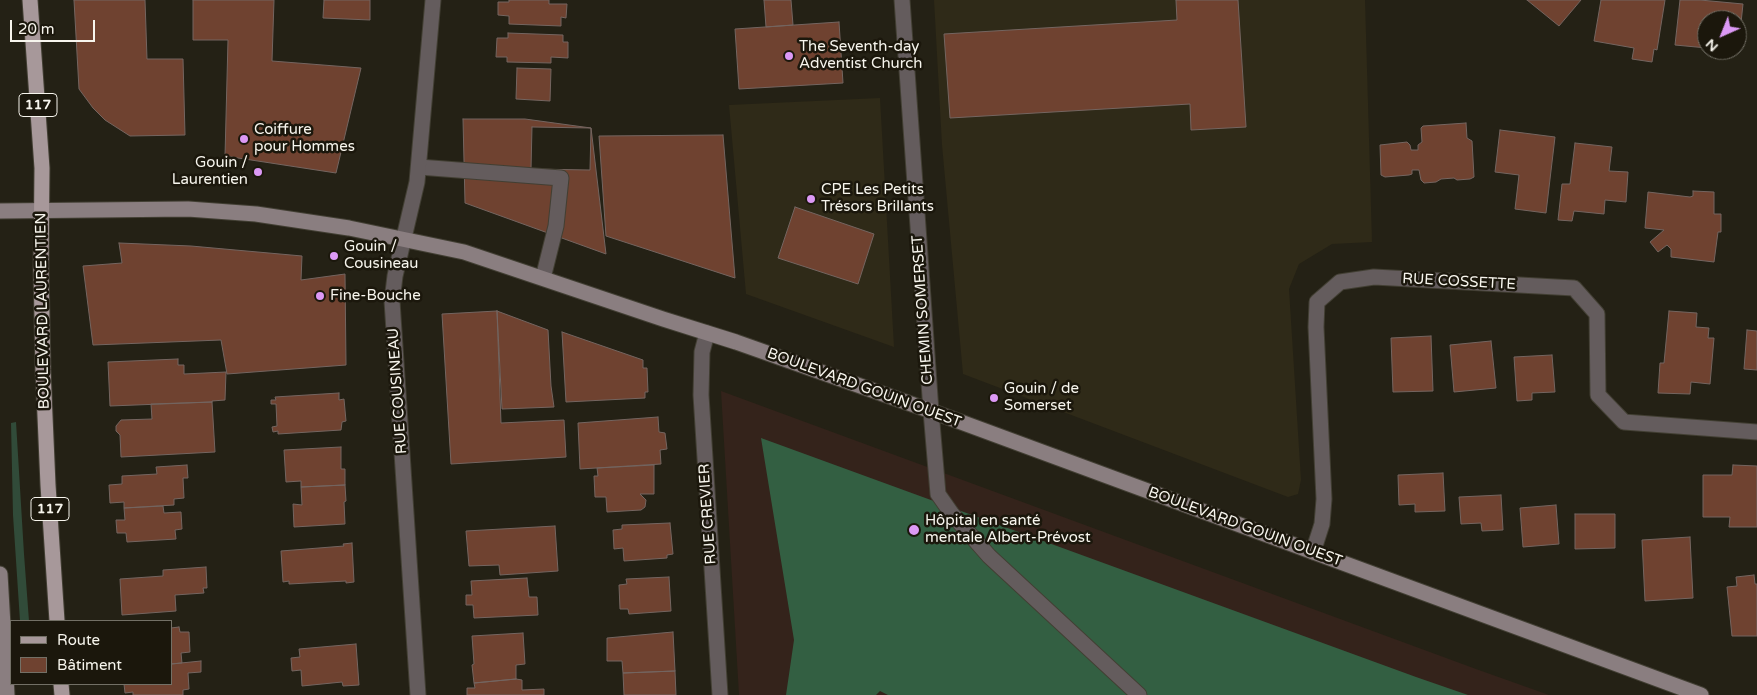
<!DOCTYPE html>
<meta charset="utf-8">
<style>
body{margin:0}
#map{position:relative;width:1757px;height:695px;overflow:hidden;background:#242115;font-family:"Varela Round",sans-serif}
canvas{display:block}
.legend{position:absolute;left:10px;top:620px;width:162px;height:65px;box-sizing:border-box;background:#1b170c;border:1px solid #737066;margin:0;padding:6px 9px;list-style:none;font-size:15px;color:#f7f5ed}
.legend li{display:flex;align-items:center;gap:10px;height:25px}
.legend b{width:25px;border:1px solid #737066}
.north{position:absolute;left:1697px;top:10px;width:50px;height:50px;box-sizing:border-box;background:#1b170c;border:1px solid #737066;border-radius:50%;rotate:224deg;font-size:14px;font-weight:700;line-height:20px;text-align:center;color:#f7f5ed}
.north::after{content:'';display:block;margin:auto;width:18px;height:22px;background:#dc99f5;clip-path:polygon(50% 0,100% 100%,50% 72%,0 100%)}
.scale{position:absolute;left:10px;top:20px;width:85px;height:22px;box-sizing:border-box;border:2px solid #f7f5ed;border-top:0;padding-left:6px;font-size:15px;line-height:18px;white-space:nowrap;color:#f7f5ed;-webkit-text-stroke:4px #1b170c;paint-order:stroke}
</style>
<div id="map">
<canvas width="1757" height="695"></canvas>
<ul class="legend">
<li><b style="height:6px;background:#a7989a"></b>Route</li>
<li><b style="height:14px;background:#6f4230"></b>Bâtiment</li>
</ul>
<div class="north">N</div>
<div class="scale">20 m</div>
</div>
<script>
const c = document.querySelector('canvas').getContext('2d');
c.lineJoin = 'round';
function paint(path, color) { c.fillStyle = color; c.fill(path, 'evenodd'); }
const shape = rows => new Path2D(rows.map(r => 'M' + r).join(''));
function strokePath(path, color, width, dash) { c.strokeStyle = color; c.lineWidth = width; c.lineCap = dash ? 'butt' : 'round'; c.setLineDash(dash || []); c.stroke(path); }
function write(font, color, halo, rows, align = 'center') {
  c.font = font + ' "Varela Round",sans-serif'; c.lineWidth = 5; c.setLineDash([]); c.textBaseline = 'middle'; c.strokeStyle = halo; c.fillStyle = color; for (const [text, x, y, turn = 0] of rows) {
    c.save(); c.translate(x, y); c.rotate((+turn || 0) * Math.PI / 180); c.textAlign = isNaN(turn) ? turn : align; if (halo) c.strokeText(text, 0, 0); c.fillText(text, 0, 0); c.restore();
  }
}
paint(shape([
 [934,0,1365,0,1372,242,1332,244,1299,264,1289,289,1301,480,1298,494,1288,497,963,374,942,145],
 [880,98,894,347,746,294,729,105]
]), '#2f2a18');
paint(shape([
 [721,391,1476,669,1549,695,739,695]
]), '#34231b');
paint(shape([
 [16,422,24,554,29,621,20,621,13,515,11,423]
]), '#314b39');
paint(shape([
 [761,438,1416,677,1468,695,888,695,880,691,876,695,786,695,794,640]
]), '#335f42');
const building = shape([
 [74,0,145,0,147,59,183,59,185,135,130,136,105,120,93,108,79,89,74,0],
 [193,0,274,0,272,61,361,68,336,173,225,156,228,40,193,40,193,0],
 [324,0,370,0,370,20,323,18,324,0],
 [509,0,549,0,549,4,567,4,566,18,561,17,561,26,509,24,509,16,498,15,498,2,509,2,509,0],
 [764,0,791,0,793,25,766,27,764,0],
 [1176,0,1238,0,1246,127,1191,130,1190,104,950,118,944,34,1177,20,1176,0],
 [1527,0,1581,0,1559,26,1527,0],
 [1601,0,1665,0,1657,50,1654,49,1652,62,1632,59,1634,48,1594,41,1601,0],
 [1680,0,1700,0,1743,4,1738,51,1729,50,1737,50,1737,20,1707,20,1707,48,1675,45,1680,0],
 [839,22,843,83,739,89,735,29,839,22],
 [508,33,563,35,563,42,568,42,568,58,551,57,551,63,507,62,507,57,496,57,497,38,508,38,508,33],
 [517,68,551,69,550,101,516,99,517,68],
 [463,119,525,119,591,128,606,254,465,203,463,119],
 [1466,123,1467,138,1472,141,1474,177,1470,179,1457,180,1454,178,1441,179,1436,182,1424,183,1421,180,1419,170,1412,170,1412,174,1409,175,1385,177,1381,175,1380,145,1407,142,1410,145,1411,150,1418,150,1418,145,1422,142,1421,128,1423,126,1466,123],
 [532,127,591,128,590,170,531,169,532,127],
 [1500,130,1555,137,1546,213,1515,209,1519,175,1495,172,1500,130],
 [723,135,735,278,606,236,599,136,723,135],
 [1575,143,1612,147,1609,171,1628,172,1626,202,1605,200,1604,214,1574,211,1572,221,1558,220,1562,184,1570,184,1575,143],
 [1693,191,1714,192,1714,214,1721,214,1721,232,1718,232,1714,262,1671,257,1671,249,1667,245,1658,252,1650,242,1664,230,1645,228,1648,192,1690,197,1693,196,1693,191],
 [795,207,874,234,858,284,778,258,795,207],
 [119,243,191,246,302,256,301,280,345,274,346,365,227,374,221,340,93,345,83,266,122,263,119,243],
 [497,311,548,330,551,386,554,407,502,409,497,311],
 [497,311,501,423,564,420,566,457,451,464,442,314,497,311],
 [1669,311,1697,313,1696,327,1709,328,1708,338,1714,338,1710,384,1691,382,1690,394,1658,393,1660,363,1664,363,1669,311],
 [1747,330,1757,331,1757,370,1744,369,1747,330],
 [562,332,643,360,643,368,647,368,648,392,645,392,645,398,566,402,562,332],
 [1431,336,1433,391,1393,392,1391,338,1431,336],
 [1491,341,1496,388,1454,392,1450,345,1491,341],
 [1552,355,1555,392,1532,393,1532,400,1517,401,1514,357,1552,355],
 [178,359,178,365,184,365,184,374,226,372,225,400,212,401,212,402,110,406,108,362,178,359],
 [339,393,339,400,344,399,346,421,342,422,341,430,278,434,278,431,273,432,272,427,277,426,276,404,271,404,271,400,276,400,275,397,339,393],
 [212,402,215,452,121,457,120,435,116,431,116,426,121,420,152,419,151,404,212,402],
 [658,417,659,432,665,433,667,449,660,450,661,464,580,469,578,423,658,417],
 [341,447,341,469,345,469,345,485,301,487,301,481,286,482,284,450,341,447],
 [187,465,188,478,183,478,184,498,174,499,174,505,124,508,124,502,110,503,109,485,122,484,122,476,157,474,156,467,187,465],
 [654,465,654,494,640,494,646,500,645,507,641,510,607,512,606,497,595,497,594,476,598,476,597,468,654,465],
 [1733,465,1757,466,1757,527,1729,527,1730,517,1703,517,1703,475,1732,475,1733,465],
 [1443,473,1445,511,1415,512,1415,504,1399,505,1398,475,1443,473],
 [345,485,346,501,344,502,345,524,294,527,293,504,302,505,301,487,345,485],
 [1501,495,1503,530,1482,531,1481,523,1461,524,1459,497,1501,495],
 [1556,505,1559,544,1523,547,1520,508,1556,505],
 [163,506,164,513,181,512,182,529,175,530,176,539,127,542,126,533,117,533,116,520,125,520,124,508,163,506],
 [1575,514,1615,514,1615,548,1575,549,1575,514],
 [670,523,673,554,667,555,667,558,624,561,623,548,614,549,613,530,622,529,622,525,670,523],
 [555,526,558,571,500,575,499,565,469,566,466,531,555,526],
 [1690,537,1693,598,1645,601,1642,540,1690,537],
 [352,543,354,582,346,583,346,581,289,584,289,581,283,582,281,551,344,546,343,544,352,543],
 [206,567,207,588,203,588,204,593,175,595,176,611,122,615,120,579,163,576,163,570,206,567],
 [1754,575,1755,584,1757,584,1757,636,1732,636,1727,587,1737,586,1736,577,1754,575],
 [669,577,671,611,629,614,628,609,620,609,619,585,627,584,626,579,669,577],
 [527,578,529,597,537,597,538,615,474,618,473,605,466,605,466,595,472,595,471,581,527,578],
 [179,627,180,632,189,632,190,652,181,653,182,663,171,664,171,628,179,627],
 [673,632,675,671,623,673,622,661,607,661,607,638,673,632],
 [523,633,525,664,516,665,516,679,474,683,472,665,474,664,472,636,523,633],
 [356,644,359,685,343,686,342,682,302,686,301,670,292,671,291,658,300,657,299,649,356,644],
 [201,661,201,672,188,673,189,689,183,690,183,695,133,695,133,692,125,693,124,684,171,684,171,664,201,661],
 [675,671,676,695,624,695,623,673,675,671],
 [516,679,522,680,522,690,544,689,544,695,467,695,467,688,475,688,474,683,516,679]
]);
paint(building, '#6f4230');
strokePath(building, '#746560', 1);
const lane = shape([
 [419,167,561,178,556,226,543,278],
 [931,411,938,494,952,514,989,556,1139,695]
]);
const street = shape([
 [902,0,931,411],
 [707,333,702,352,701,395,720,695],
 [1313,552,1322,524,1324,499,1316,327,1317,302,1340,282,1374,277,1574,288,1597,314,1598,395,1624,422,1757,432],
 [418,695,392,301,395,276,417,182,433,0]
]);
const secondary = shape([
 [0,211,188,209,256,214,349,228,464,252,663,319,736,342,931,411,1701,695],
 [0,574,7,695]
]);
const primary = shape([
 [30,0,42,168,41,268,43,370,48,485,57,621],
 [61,684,62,695]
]);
strokePath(lane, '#423f33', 17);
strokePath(street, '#423f33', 17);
strokePath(secondary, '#423f33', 17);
strokePath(primary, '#423f33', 17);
strokePath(lane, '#645c5d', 15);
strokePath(street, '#645c5d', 15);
strokePath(secondary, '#8a7e80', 15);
strokePath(primary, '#a7989a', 15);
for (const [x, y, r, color] of [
 [789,56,5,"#dc99f5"],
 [244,139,5,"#dc99f5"],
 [258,172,5,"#dc99f5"],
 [811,199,5,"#dc99f5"],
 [334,256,5,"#dc99f5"],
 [320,296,5,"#dc99f5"],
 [994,398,5,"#dc99f5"],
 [914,530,6,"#dc99f5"]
]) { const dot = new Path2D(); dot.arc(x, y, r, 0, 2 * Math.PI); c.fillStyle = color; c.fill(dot); strokePath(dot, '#1b170c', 2); }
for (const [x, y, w] of [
 [38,105,38],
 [50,509,38]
]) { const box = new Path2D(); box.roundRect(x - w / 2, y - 11.5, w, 23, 4); c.fillStyle = '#1b170c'; c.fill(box); strokePath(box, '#f7f5ed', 1); }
write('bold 14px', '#f7f5ed', null, [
 ["117",38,105],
 ["117",50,509]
]);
write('15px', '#f7f5ed', '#1b170c', [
 ["The Seventh-day",799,47],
 ["Adventist Church",799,64],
 ["Coiffure",254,130],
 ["pour Hommes",254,147],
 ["Gouin /",248,163,"right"],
 ["Laurentien",248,180,"right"],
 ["CPE Les Petits",821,190],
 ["Trésors Brillants",821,207],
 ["Gouin /",344,247],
 ["Cousineau",344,264],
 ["Fine-Bouche",330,296],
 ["Gouin / de",1004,389],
 ["Somerset",1004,406],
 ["Hôpital en santé",925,521],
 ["mentale Albert-Prévost",925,538]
], 'left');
write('15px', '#f7f5ed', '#1b170c', [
 ["RUE COSSETTE",1459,282,3],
 ["CHEMIN SOMERSET",923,310,-94],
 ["BOULEVARD LAURENTIEN",43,311,-91],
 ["BOULEVARD GOUIN OUEST",864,388,20],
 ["RUE COUSINEAU",398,391,-94],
 ["RUE CREVIER",708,514,-94],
 ["BOULEVARD GOUIN OUEST",1245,527,20]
]);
</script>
